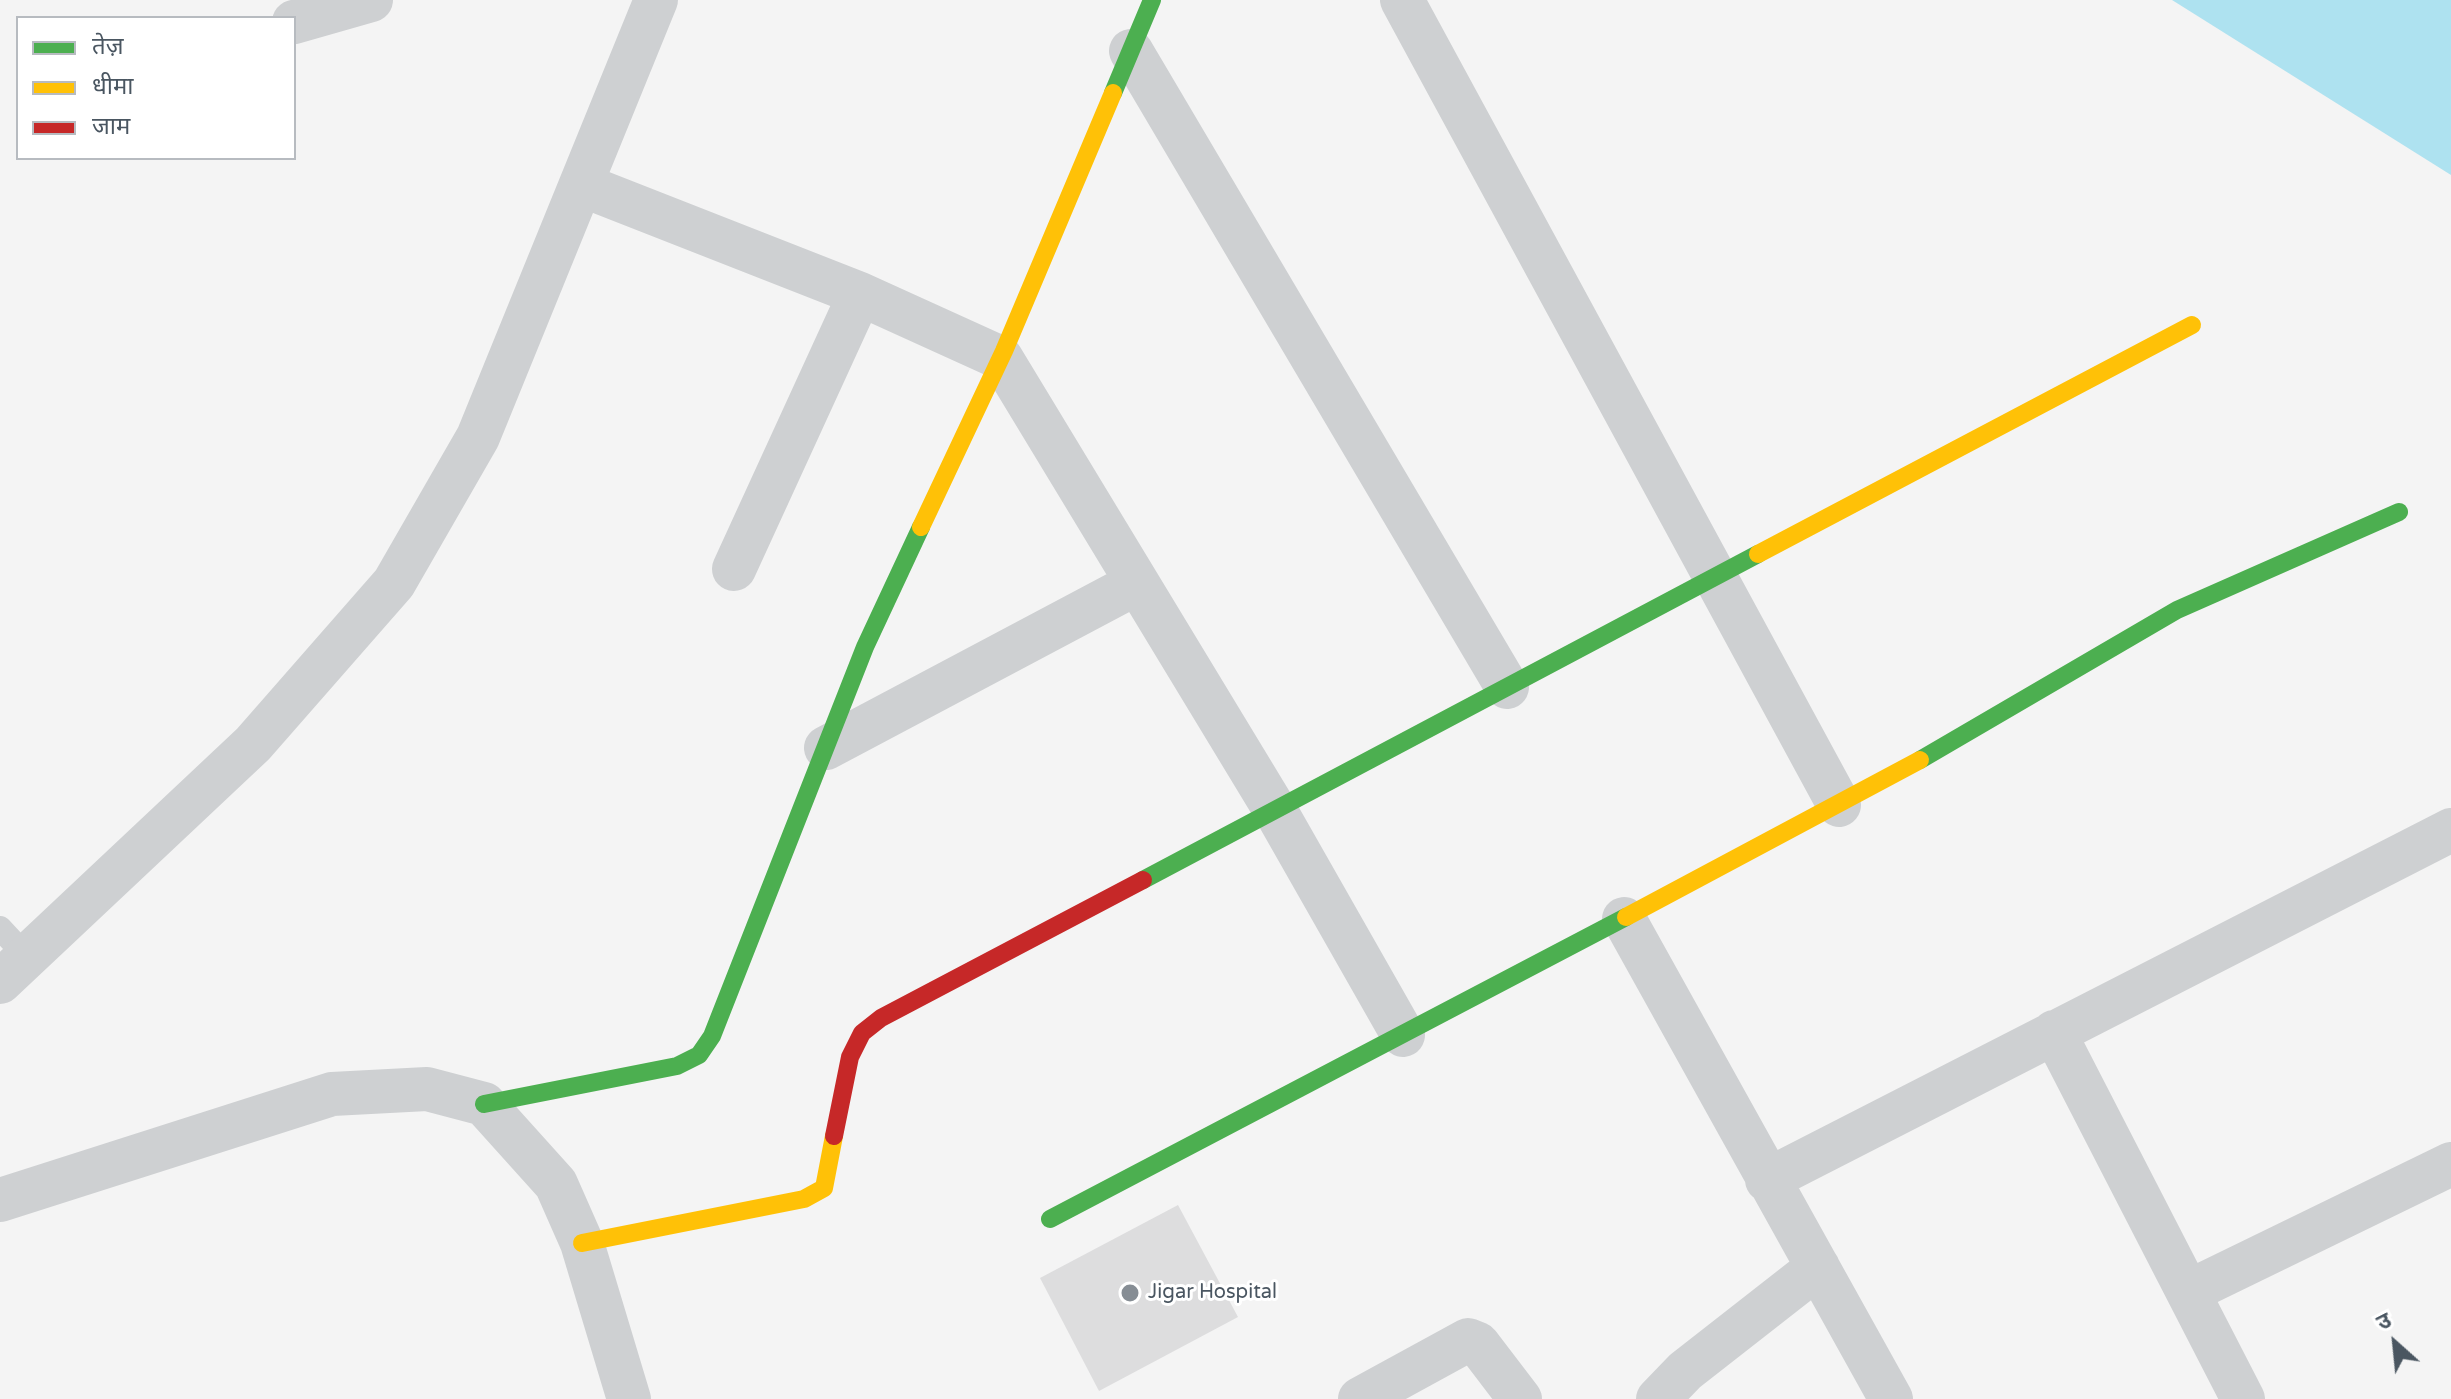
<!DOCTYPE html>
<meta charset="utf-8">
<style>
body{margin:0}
#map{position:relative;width:2451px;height:1399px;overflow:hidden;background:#f4f4f4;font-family:"Varela Round","Noto Sans Devanagari",sans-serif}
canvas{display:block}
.legend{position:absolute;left:16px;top:16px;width:280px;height:144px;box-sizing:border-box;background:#fff;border:2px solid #b7bbc0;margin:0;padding:10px 14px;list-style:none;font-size:24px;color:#4a5661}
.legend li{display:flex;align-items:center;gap:16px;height:40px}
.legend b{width:40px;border:2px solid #b7bbc0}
.north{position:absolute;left:2355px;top:1303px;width:80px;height:80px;-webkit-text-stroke:6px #fff;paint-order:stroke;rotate:333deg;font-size:22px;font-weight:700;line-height:32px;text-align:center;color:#4a5661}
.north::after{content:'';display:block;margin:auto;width:28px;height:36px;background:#4a5661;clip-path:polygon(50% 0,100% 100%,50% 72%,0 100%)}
</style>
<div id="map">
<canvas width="2451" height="1399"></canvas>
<ul class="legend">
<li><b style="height:10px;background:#4caf50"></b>तेज़</li>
<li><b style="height:10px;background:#ffc107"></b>धीमा</li>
<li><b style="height:10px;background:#c62828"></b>जाम</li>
</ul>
<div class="north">उ</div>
</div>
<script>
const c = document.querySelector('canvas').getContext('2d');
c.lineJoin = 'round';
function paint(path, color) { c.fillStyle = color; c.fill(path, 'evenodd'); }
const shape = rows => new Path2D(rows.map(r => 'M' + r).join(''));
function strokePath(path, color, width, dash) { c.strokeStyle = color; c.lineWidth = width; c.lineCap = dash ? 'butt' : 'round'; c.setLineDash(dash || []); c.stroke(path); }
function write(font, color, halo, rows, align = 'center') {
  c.font = font + ' "Varela Round",sans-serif'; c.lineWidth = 6; c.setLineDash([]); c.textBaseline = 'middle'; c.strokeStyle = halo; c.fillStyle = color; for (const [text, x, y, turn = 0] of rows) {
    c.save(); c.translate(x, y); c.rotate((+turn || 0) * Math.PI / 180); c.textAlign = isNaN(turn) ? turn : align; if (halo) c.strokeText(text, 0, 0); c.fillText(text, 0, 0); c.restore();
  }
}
paint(shape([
 [2172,0,2451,0,2451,175]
]), '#aee2f0');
paint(shape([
 [1178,1205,1238,1317,1099,1391,1040,1278]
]), '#ddddde');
strokePath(shape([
 [0,928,26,956]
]), '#ced0d2', 24);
strokePath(shape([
 [1402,0,1839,805],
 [294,22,371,0],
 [1131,51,1507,687],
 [582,185,860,294,1001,358,1275,810,1403,1035],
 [734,569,860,294],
 [826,748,1137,583],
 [1624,919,1891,1399],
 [0,982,253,744,394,583,478,437,656,0],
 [2054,1032,2243,1399],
 [1767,1180,2451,830],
 [0,1200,332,1094,427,1089,484,1104,556,1184,582,1243,629,1399],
 [2188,1292,2451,1164],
 [1360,1399,1468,1340,1478,1344,1520,1399],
 [1658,1399,1685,1371,1818,1267]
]), '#ced0d2', 44);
strokePath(shape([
 [1113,93,1152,0],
 [1920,760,2177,610,2399,512],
 [1143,880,1758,554],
 [484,1104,677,1066,699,1055,712,1036,865,647,921,527],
 [1050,1219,1626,917]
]), '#4caf50', 18);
strokePath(shape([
 [921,527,1004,351,1113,93],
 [1758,554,2192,325],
 [1626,917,1920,760],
 [582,1243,804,1199,824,1188,834,1136]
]), '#ffc107', 18);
strokePath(shape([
 [834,1136,850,1057,862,1033,881,1018,1143,880]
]), '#c62828', 18);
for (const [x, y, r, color] of [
 [1130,1293,10,"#868d94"]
]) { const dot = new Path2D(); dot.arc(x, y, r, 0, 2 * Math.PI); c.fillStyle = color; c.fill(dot); strokePath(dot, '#fff', 3); }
write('20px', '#4a5661', '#fff', [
 ["Jigar Hospital",1148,1293]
], 'left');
</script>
